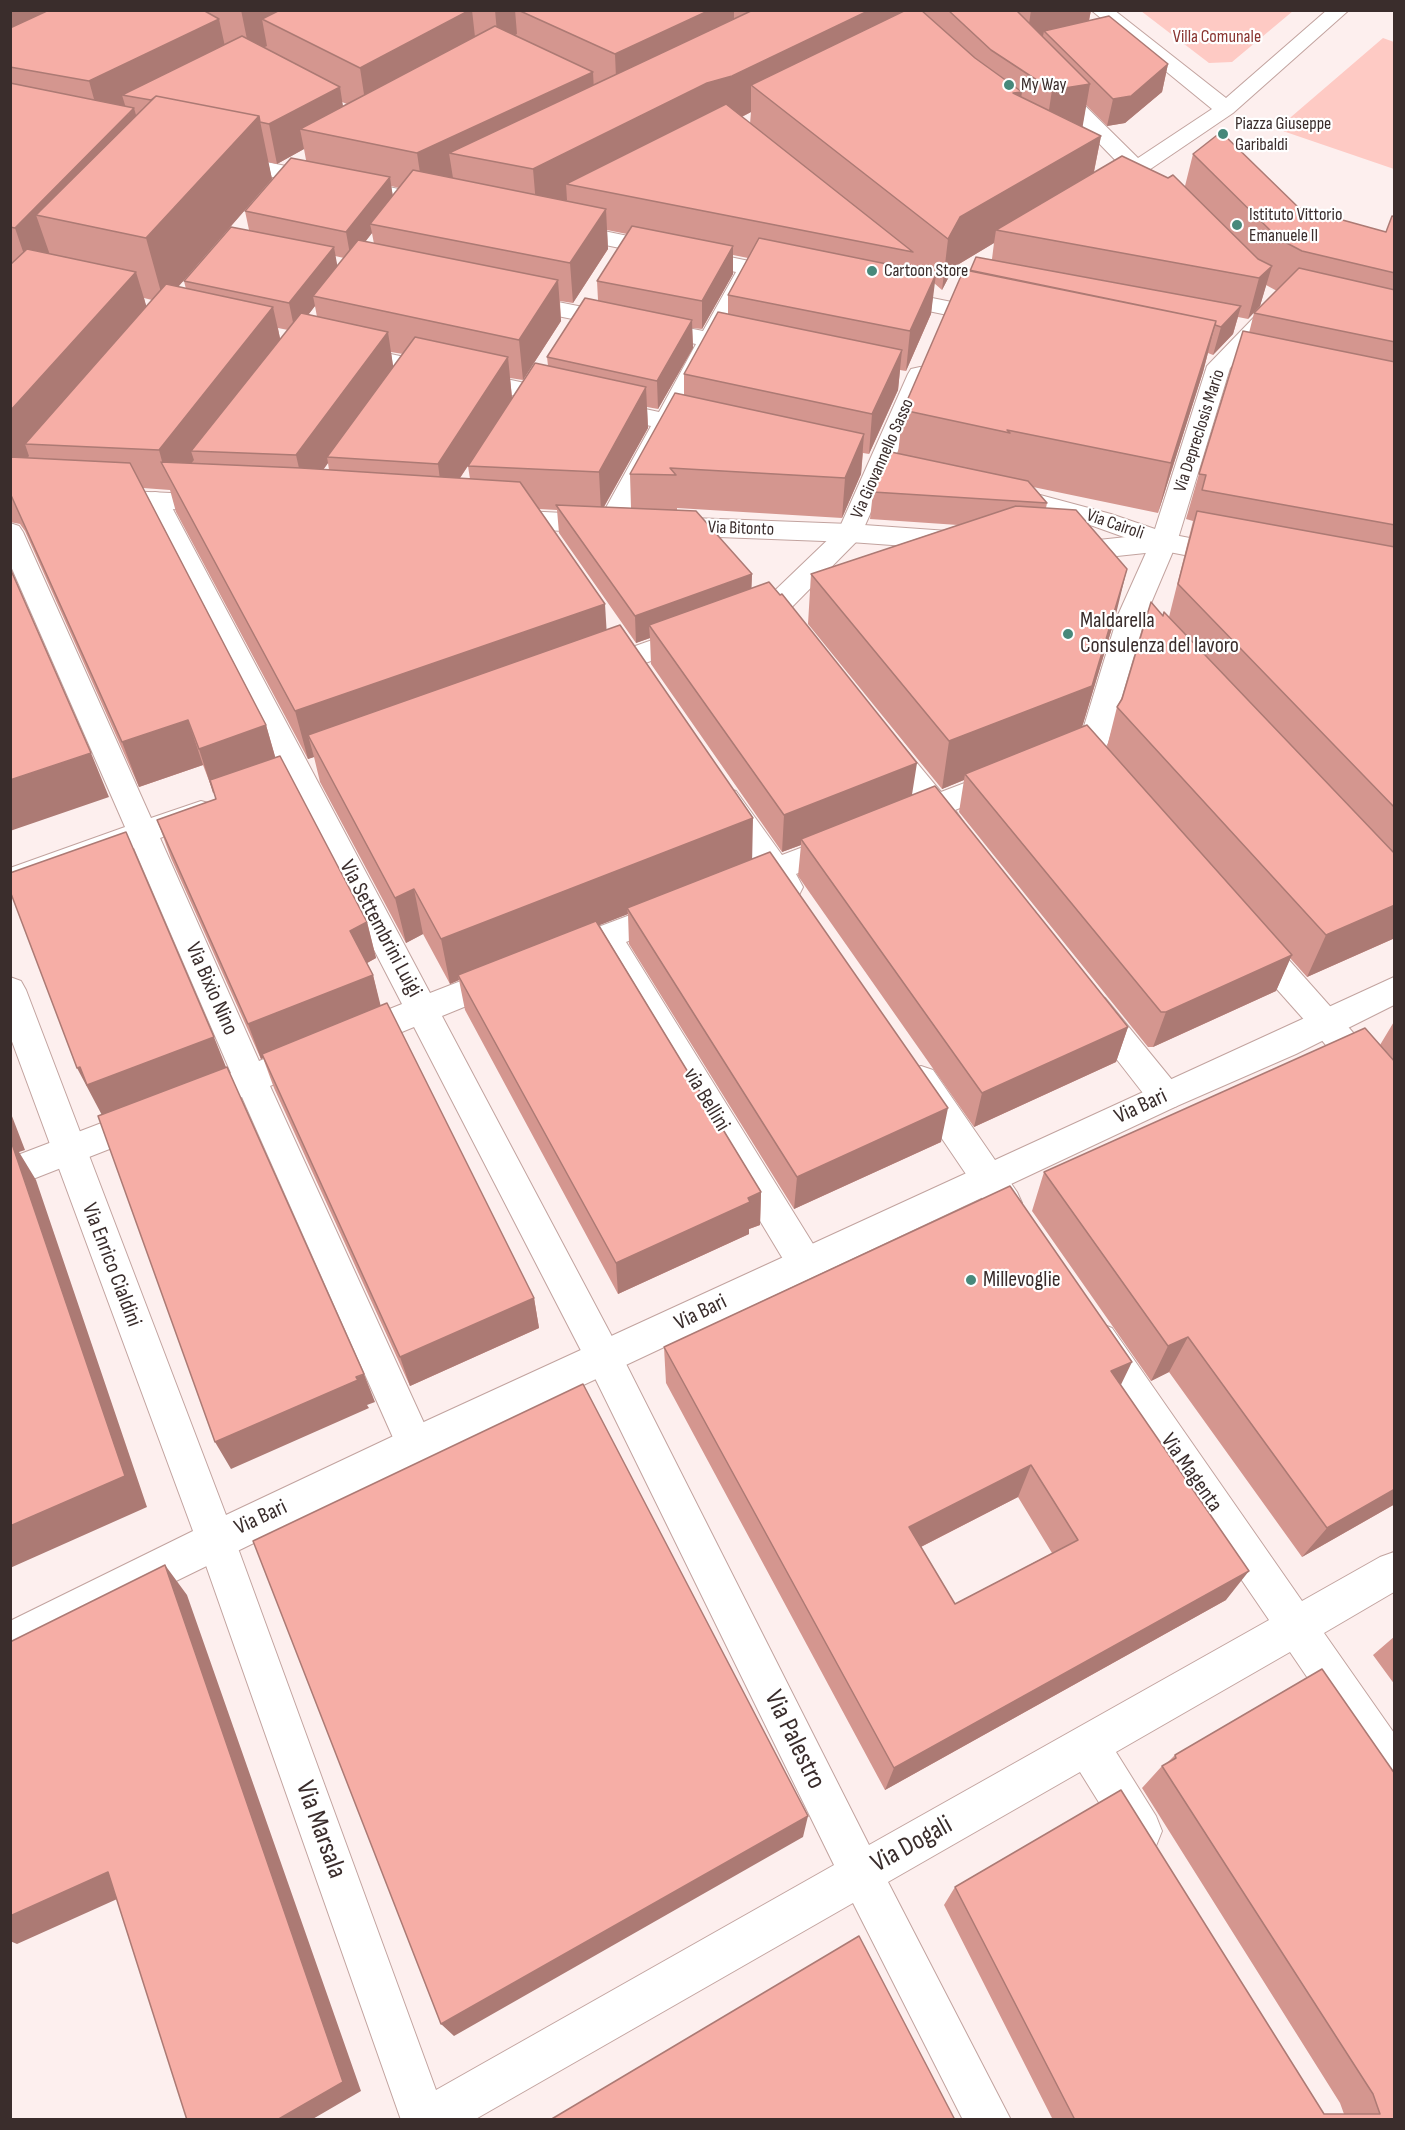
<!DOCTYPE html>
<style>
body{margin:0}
#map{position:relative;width:1405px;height:2130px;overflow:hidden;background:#fdefee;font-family:"Sofia Sans Condensed",sans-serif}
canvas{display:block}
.frame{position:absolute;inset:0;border:12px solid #3a2d2c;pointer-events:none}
</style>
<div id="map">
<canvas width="1405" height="2130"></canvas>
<div class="frame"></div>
</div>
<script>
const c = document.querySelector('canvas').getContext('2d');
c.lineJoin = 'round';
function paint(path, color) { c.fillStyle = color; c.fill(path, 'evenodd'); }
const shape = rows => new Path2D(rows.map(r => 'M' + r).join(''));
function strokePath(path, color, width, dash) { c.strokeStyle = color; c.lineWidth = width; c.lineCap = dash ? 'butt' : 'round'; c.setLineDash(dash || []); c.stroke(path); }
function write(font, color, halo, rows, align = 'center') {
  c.font = font + ' "Sofia Sans Condensed",sans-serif'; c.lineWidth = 4.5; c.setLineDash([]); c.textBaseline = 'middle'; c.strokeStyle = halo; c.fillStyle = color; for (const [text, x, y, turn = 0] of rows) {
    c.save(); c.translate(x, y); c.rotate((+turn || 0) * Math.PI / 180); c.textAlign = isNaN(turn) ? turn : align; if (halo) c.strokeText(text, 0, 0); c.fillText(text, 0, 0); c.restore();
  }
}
paint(shape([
 [1141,11,1293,11,1232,62,1209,63],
 [1383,38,1394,42,1394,169,1277,129]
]), '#fecac4');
const pedestrian = shape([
 [1253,929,1264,932,1337,1014,1342,1023,1337,1032,1326,1036,1315,1032,1242,950,1237,941,1242,932,1253,929]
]);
const minor = shape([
 [1091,10,1114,10,1226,98,1327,10,1349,10,1233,113,1149,170,1164,186,1161,191,1153,193,1145,191,1134,180,1112,195,1104,197,1096,195,1093,190,1096,185,1123,168,1045,88,1042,84,1045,80,1052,78,1059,80,1138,158,1212,109,1091,10],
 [227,154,438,197,446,199,449,204,446,209,438,211,219,166,216,161,219,156,227,154],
 [565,223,788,269,796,271,800,276,796,281,788,283,757,276,725,335,755,342,759,347,755,352,747,354,718,348,681,416,712,423,716,429,712,435,703,437,674,430,623,524,619,530,610,533,601,530,597,524,651,426,349,359,340,357,337,352,340,347,349,345,659,412,696,344,518,308,510,306,506,301,510,296,518,294,703,331,736,272,557,235,554,230,557,225,565,223],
 [888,289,991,310,999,312,1003,317,999,322,991,324,880,301,876,296,880,291,888,289],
 [1272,305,1280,307,1284,312,1230,368,1177,542,1146,615,1108,743,1104,750,1071,765,1061,768,1051,765,1046,757,1051,749,1081,736,1118,615,1149,546,1093,526,994,499,990,493,994,487,1003,485,1111,514,1155,529,1207,366,1264,307,1272,305],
 [920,367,929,369,932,374,859,539,786,613,747,625,737,623,733,616,737,609,766,599,839,529,908,374,911,369,920,367],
 [155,492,164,494,168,500,430,993,502,965,513,969,518,978,513,987,442,1016,617,1346,869,1845,1269,1620,1086,1352,1081,1340,1086,1328,1099,1323,1112,1328,1302,1601,1380,1557,1394,1552,1394,1592,1324,1633,1394,1733,1394,1789,1379,1783,1290,1652,1116,1752,1156,1816,1162,1831,1156,1846,1141,1852,1126,1846,1080,1772,888,1882,1011,2120,963,2120,853,1903,474,2120,401,2120,197,1540,202,1527,216,1521,230,1527,235,1540,436,2090,834,1865,591,1370,414,1027,270,1086,434,1445,428,1458,415,1463,402,1458,242,1097,194,1116,182,1112,177,1102,182,1092,231,1073,134,848,10,892,10,868,125,827,10,564,10,523,19,526,23,532,151,818,201,801,212,804,216,812,212,820,160,838,259,1061,402,1004,142,500,146,494,155,492],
 [692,626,702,629,706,636,702,643,597,680,587,677,583,670,587,663,692,626],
 [887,735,897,739,941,792,1004,768,1014,771,1019,779,1014,787,955,810,964,823,960,831,949,834,938,831,930,820,907,828,896,825,892,817,896,809,915,802,872,746,877,739,887,735],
 [726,788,736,791,782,855,840,833,851,836,855,844,851,852,796,874,803,887,799,895,788,899,777,895,770,885,740,896,729,892,725,884,729,876,756,865,711,799,716,791,726,788],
 [670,900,681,903,686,912,681,921,626,942,818,1252,823,1263,818,1274,805,1279,792,1274,599,953,564,966,553,962,548,953,553,944,670,900],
 [1094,994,1105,998,1177,1086,1182,1096,1177,1106,1165,1110,1153,1106,1083,1016,1078,1007,1083,998,1094,994],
 [1326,1010,1337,1014,1394,1080,1394,1117,1382,1113,1315,1032,1310,1023,1315,1014,1326,1010],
 [921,1066,933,1070,1017,1192,1022,1203,1017,1214,1005,1218,993,1214,909,1090,904,1080,909,1070,921,1066],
 [146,1106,158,1110,163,1120,158,1130,10,1188,10,1158,146,1106]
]);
const secondary = shape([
 [103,490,216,495,225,497,229,503,225,509,216,511,103,506,94,504,90,498,94,492,103,490],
 [505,510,603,515,612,518,616,524,612,530,603,533,505,528,496,525,492,519,496,513,505,510],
 [666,517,850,524,962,532,971,535,975,541,971,547,962,550,850,542,666,535,657,532,653,526,657,520,666,517],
 [1164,533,1231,546,1240,549,1244,555,1240,561,1231,564,1164,551,1089,559,1056,554,1052,548,1056,542,1065,539,1089,541,1164,533],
 [10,977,21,981,26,990,226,1515,402,1432,1394,977,1394,1005,1296,1054,1177,1106,428,1458,10,1662,10,1621,193,1531,10,1036,10,977]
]);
strokePath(pedestrian, '#c2a39f', 2);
strokePath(minor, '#c2a39f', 2);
strokePath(secondary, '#c2a39f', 2);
paint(pedestrian, '#fff');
paint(minor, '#fff');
paint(secondary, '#fff');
paint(shape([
 [10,10,1091,10,1089,21,1168,64,1162,92,1125,123,1107,126,1086,105,1082,127,1101,136,1094,172,1185,186,1193,154,1299,208,1386,232,1395,217,1395,938,1307,977,1290,958,1276,991,1153,1047,1148,1047,959,812,964,780,942,789,808,624,811,574,958,525,870,519,873,492,898,453,903,410,970,271,992,259,994,243,954,267,942,290,934,283,931,314,906,371,900,370,898,390,869,454,863,453,861,474,842,518,677,508,677,510,752,574,751,589,912,795,1128,1027,1116,1062,974,1127,798,876,801,845,782,852,651,664,650,638,636,643,559,533,557,510,539,509,606,630,752,859,941,1142,794,1209,629,944,628,914,599,925,761,1192,760,1225,749,1229,749,1234,618,1294,465,1010,459,980,450,984,423,934,406,943,320,782,314,757,308,759,176,512,170,490,143,488,266,725,275,757,367,922,376,958,367,963,373,975,380,1006,534,1298,539,1328,410,1386,274,1088,263,1058,261,1059,171,858,157,820,216,799,203,765,139,787,25,531,20,524,10,522],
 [342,102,347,104,343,107],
 [751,112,750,124,742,117],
 [304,149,306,160,245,211,249,230,184,281,186,289,178,287,272,179,268,162,277,164],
 [391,186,399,188,393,196],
 [607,230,627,234,597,281,598,300,547,357,548,366,512,398,510,378,523,380,561,321,560,301,573,303,608,249],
 [372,233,374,244,365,242],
 [733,255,748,258,728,295,728,314,684,374,684,396,630,474,631,508,604,507,648,428,647,407,658,409,693,348,692,328,702,329,733,274],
 [335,256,344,258,337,266],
 [911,264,918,270,911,269],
 [1266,285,1277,291,1254,313,1249,333,1199,474,1186,519,1193,521,1169,617,1163,616,1117,707,1107,747,1082,727,1115,618,1046,508,1047,503,1033,487,1158,513,1203,372,1208,353,1213,355,1233,334,1238,317,1248,319,1260,306],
 [144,298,152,300,146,307],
 [315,306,317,317,308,315],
 [278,328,288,330,280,339],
 [391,352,403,354,393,367],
 [328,463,329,470,323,470],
 [468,466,470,479,460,478],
 [1395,1020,1395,1504,1302,1557,1169,1372,1151,1381,1032,1211,1044,1172,1380,1045],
 [664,1347,1120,1385,1226,1600,885,1790,666,1383],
 [1018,1497,1052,1553,955,1604,921,1547],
 [1395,1636,1395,1685,1373,1655],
 [1175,1755,1395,2120,1053,2120,944,1905,955,1887,1324,2114,1344,2114,1340,2103,1142,1788,1162,1766,1167,1763]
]), '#d4968f');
paint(shape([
 [10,10,120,10,10,61],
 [241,10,338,10,262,19,267,46,250,54],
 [470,10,472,10,477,55,367,114,360,68],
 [495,10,515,10,517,34,498,44],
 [710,10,734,10,734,45,617,101,615,54],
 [870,10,900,10,897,41,751,85,751,112,731,122,566,184,567,200,537,216,533,169,707,83],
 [1031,10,1091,10,1087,30,1044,31,1042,41,1026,45],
 [219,19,229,65,122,95,128,115,134,108,147,154,36,215,50,255,31,275,15,228,102,128,89,81],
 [1168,64,1162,92,1125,123,1107,126,1113,99],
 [593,72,595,111,449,153,453,178,423,193,417,153],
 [1090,84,1082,130,1045,136,1052,90],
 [340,87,346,126,300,129,304,149,277,164,269,124],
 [1022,92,1015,141,1013,93],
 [259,116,272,179,164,303,146,238],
 [1101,136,1091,186,996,230,994,243,954,267,942,290,948,239,960,217],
 [390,177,394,205,370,224,372,233,351,260,346,232],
 [606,209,608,249,573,303,570,263],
 [733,246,733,274,702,329,702,301],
 [334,247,339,275,313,296,315,306,295,332,289,303],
 [1272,266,1260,306,1248,319,1259,278],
 [136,272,150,318,25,444,29,456,10,478,10,411],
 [936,274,931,314,906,371,910,331],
 [558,280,561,321,523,380,519,340],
 [1241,306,1233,334,1213,355,1221,327],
 [273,307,282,347,191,451,194,460,174,485,163,465,159,450],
 [692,320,693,348,658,409,657,381],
 [1216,321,1203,372,1158,513,1171,463],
 [388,332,394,372,327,457,328,463,305,495,296,455],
 [902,350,898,390,869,454,872,414],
 [508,357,512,398,443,504,438,464],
 [646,387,648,428,601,512,599,472],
 [864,434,861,474,842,518,845,478],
 [1127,569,1115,618,1080,734,965,774,964,780,942,789,949,741],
 [752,574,751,602,649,625,650,638,636,643,635,616],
 [605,604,608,653,308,735,314,757,308,759,295,711],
 [188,720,203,765,139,787,122,742],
 [266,725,279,770,213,793,199,749],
 [91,753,109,797,10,831,10,780],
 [917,763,911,801,801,839,801,845,782,852,784,815],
 [753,818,752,865,627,908,628,914,460,980,458,975,459,980,450,984,441,939],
 [414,889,423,934,406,943,395,898],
 [1395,905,1395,938,1307,977,1326,935],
 [367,922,376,958,360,967,350,931],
 [1292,955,1276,991,1153,1047,1166,1012],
 [373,975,382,1011,261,1059,248,1024],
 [1128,1027,1116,1062,974,1127,982,1093],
 [214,1037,228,1072,104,1119,77,1068],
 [948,1108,941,1142,794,1209,797,1177],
 [10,1111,25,1150,19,1152,36,1180,147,1507,10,1568],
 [761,1192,760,1225,749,1229,749,1234,618,1294,616,1263],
 [534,1298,539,1328,410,1386,400,1357],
 [1188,1337,1169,1372,1151,1381,1168,1346],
 [1132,1362,1115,1397,1111,1371],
 [364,1374,375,1402,367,1405,369,1408,231,1469,215,1442],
 [1031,1465,1018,1497,901,1557,909,1527],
 [1395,1489,1395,1504,1302,1557,1327,1528],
 [165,1565,187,1595,361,2091,311,2120,277,2120],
 [1249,1571,1226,1600,885,1790,894,1768],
 [808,1816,803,1837,454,2036,441,2024],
 [108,1872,135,1891,17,1944,10,1941,10,1916]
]), '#ac7a74');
const building = shape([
 [49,10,203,10,219,19,89,81,10,67,10,28,49,10],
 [280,10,470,10,360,68,262,19,280,10],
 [518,10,710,10,615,54,518,10],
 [753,10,870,10,732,76,707,83,533,169,449,153,753,10],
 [906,10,921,10,975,58,1022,92,1013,93,1101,136,960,217,948,239,751,85,906,10],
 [948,10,1016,10,1090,84,1052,90,991,50,948,10],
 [1109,16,1168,64,1131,96,1113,99,1044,31,1109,16],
 [495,26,593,72,417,153,300,129,495,26],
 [242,36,340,87,269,124,260,122,259,116,156,96,151,100,122,95,242,36],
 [10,83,134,108,15,228,10,227,10,83],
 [156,96,259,116,146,238,36,215,156,96],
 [726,104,913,252,566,184,726,104],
 [1221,132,1299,208,1386,232,1392,216,1395,217,1395,273,1302,251,1279,239,1193,154,1221,132],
 [1122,156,1168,178,1173,175,1258,259,1272,266,1259,278,996,230,1122,156],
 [291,158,390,177,346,232,245,211,291,158],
 [413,170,606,209,570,263,370,224,413,170],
 [632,226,733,246,702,301,597,281,632,226],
 [231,227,334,247,289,303,184,281,231,227],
 [759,238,936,274,910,331,728,295,759,238],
 [358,240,558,280,519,340,313,296,358,240],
 [27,249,136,272,10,411,10,265,27,249],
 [976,257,1241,306,1221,327,1215,325,1216,321,970,271,976,257],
 [1299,268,1395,290,1395,342,1254,313,1299,268],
 [964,269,1216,321,1171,463,1007,430,1010,433,903,410,964,269],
 [166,284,273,307,159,450,25,444,166,284],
 [585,298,692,320,657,381,547,357,585,298],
 [718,312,902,350,872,414,684,374,718,312],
 [301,313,388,332,296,455,191,451,301,313],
 [1243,331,1395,362,1395,525,1202,490,1206,475,1199,474,1243,331],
 [415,337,508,357,438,464,327,457,415,337],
 [535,363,646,387,599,472,468,466,535,363],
 [675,393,864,434,845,478,670,468,676,475,630,474,675,393],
 [891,452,1028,481,1047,503,873,492,891,452],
 [10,457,130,463,266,725,199,749,188,720,122,742,10,493,10,457],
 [161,462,301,468,520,482,605,604,295,711,161,462],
 [556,505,696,511,752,574,635,616,556,505],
 [1016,506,1076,510,1127,569,1092,686,949,741,811,574,1016,506],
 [1197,511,1395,547,1395,808,1178,584,1197,511],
 [10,568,91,753,10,780,10,568],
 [769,582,780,595,782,594,917,763,784,815,649,625,769,582],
 [1151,602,1163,616,1164,612,1395,854,1395,905,1326,935,1117,707,1122,699,1151,602],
 [620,625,753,818,441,939,414,889,395,898,308,735,620,625],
 [1087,725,1292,955,1166,1012,1161,1012,965,774,1087,725],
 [280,756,367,922,350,931,373,975,248,1024,157,820,216,799,210,780,280,756],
 [935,786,1128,1027,982,1093,801,839,935,786],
 [126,832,214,1037,87,1085,80,1067,77,1068,10,891,10,873,126,832],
 [770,852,948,1108,797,1177,627,908,770,852],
 [596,921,761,1192,748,1198,750,1202,616,1263,458,975,596,921],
 [387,1003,534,1298,400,1357,262,1054,387,1003],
 [1365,1028,1395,1062,1395,1489,1327,1528,1188,1337,1168,1346,1044,1172,1365,1028],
 [227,1067,364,1374,356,1377,358,1380,215,1442,98,1116,227,1067],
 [10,1141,11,1141,125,1476,10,1526,10,1141],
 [1010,1186,1132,1362,1111,1371,1249,1571,894,1768,664,1347,1010,1186],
 [1031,1465,1078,1540,955,1604,909,1527,1031,1465],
 [583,1384,808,1816,441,2024,253,1541,583,1384],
 [165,1565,343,2082,277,2120,187,2120,108,1872,10,1916,10,1642,165,1565],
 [1322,1669,1395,1774,1395,2120,1075,2120,955,1887,1121,1790,1324,2114,1380,2114,1373,2094,1162,1766,1176,1758,1175,1755,1322,1669],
 [859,1936,955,2120,550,2120,859,1936]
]);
paint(building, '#f6aea6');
strokePath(building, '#ac7a74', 1.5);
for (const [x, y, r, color] of [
 [1009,85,6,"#47897b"],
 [1223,134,6,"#47897b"],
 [1237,225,6,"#47897b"],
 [872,271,6,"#47897b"],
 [1068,634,6,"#47897b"],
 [971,1280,6,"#47897b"]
]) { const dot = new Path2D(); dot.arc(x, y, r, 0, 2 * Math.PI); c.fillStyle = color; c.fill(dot); strokePath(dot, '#fff', 2); }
write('18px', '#8a3531', '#fff', [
 ["Villa Comunale",1217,37]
]);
write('18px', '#3a2d2c', '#fff', [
 ["My Way",1021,85],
 ["Piazza Giuseppe",1235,124],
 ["Garibaldi",1235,145],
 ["Istituto Vittorio",1249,215],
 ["Emanuele II",1249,236],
 ["Cartoon Store",884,271]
], 'left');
write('18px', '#3a2d2c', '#fff', [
 ["Via Depreclosis Mario",1200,431,-72],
 ["Via Giovannello Sasso",883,459,-66],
 ["Via Cairoli",1115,525,19],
 ["Via Bitonto",741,529,2]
]);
write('22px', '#3a2d2c', '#fff', [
 ["Maldarella",1080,621],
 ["Consulenza del lavoro",1080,646],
 ["Millevoglie",983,1280]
], 'left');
write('22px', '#3a2d2c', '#fff', [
 ["Via Settembrini Luigi",380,929,62],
 ["Via Bixio Nino",211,989,66],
 ["via Bellini",706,1100,59],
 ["Via Bari",1141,1107,-25],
 ["Via Enrico Cialdini",111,1265,69],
 ["Via Bari",701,1313,-26],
 ["Via Magenta",1191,1473,55],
 ["Via Bari",261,1518,-25]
]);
write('27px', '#3a2d2c', '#fff', [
 ["Via Palestro",794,1740,64],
 ["Via Marsala",320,1830,70],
 ["Via Dogali",912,1845,-29]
]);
</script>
